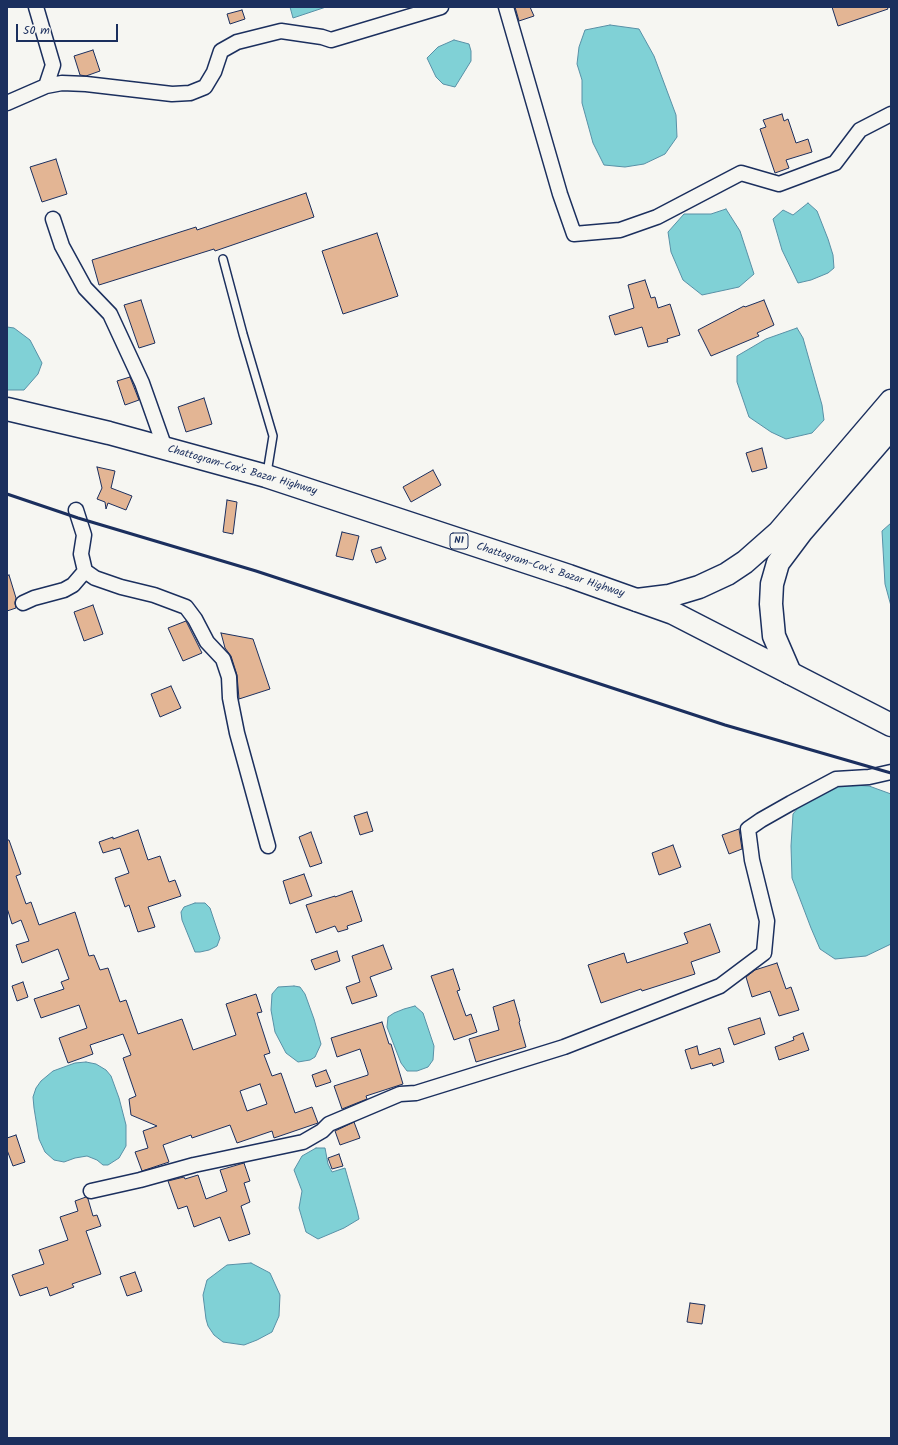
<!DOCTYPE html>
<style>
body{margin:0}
#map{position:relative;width:898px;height:1445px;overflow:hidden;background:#f6f6f2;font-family:Kalam,sans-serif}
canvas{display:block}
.frame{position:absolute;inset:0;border:8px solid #1b2f5e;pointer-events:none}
.scale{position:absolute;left:16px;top:24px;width:102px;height:18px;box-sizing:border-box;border:2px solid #1b2f5e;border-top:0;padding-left:5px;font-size:12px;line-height:14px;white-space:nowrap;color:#1b2f5e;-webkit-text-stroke:3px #f6f6f2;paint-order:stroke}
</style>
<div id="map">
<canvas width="898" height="1445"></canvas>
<div class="frame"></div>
<div class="scale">50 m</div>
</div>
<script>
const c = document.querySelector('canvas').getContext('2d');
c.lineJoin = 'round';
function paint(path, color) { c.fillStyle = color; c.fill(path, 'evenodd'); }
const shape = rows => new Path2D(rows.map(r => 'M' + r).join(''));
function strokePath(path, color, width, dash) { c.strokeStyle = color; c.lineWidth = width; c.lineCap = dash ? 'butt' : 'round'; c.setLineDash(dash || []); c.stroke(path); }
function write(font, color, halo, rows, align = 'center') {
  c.font = font + ' Kalam,sans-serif'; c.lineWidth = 3; c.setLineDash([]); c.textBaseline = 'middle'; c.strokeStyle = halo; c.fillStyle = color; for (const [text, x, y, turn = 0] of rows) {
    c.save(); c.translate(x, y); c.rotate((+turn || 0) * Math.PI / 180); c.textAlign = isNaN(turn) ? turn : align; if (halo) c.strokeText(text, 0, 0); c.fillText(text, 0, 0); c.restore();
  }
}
const water = shape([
 [290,7,326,7,293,18,290,7],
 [610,25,639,29,654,56,676,115,677,137,665,154,644,164,625,167,604,165,593,143,582,103,582,80,577,64,579,47,585,30,610,25],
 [454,40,469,44,471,51,471,61,455,87,443,84,436,77,427,58,438,47,454,40],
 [808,203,817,211,828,239,833,255,834,268,828,273,811,280,798,283,782,250,773,219,783,210,793,215,808,203],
 [726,209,740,231,754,274,739,287,702,295,683,280,671,252,668,232,684,214,711,214,726,209],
 [7,327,14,328,30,340,42,363,38,374,24,390,7,390,7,327],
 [797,328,803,338,822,405,824,420,812,433,786,439,771,432,749,417,737,382,737,356,766,339,797,328],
 [891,523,891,606,885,584,882,531,891,523],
 [833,784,869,786,891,794,891,944,866,956,835,959,820,949,811,928,792,878,791,846,793,814,807,797,833,784],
 [195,903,205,903,210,908,220,938,217,946,209,950,200,952,195,952,182,920,181,912,184,907,195,903],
 [294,986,300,987,305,994,314,1019,321,1044,315,1057,310,1060,298,1062,286,1053,275,1032,271,1010,272,994,278,987,294,986],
 [415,1006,423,1013,434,1046,433,1060,428,1067,417,1071,407,1071,401,1063,387,1027,388,1017,394,1013,404,1009,415,1006],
 [86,1062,96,1064,106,1070,111,1076,119,1098,126,1125,126,1146,119,1158,108,1165,103,1165,97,1160,87,1156,75,1158,64,1162,54,1160,45,1152,39,1139,34,1108,33,1097,36,1088,41,1081,53,1071,75,1063,86,1062],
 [316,1148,325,1148,328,1164,332,1172,345,1168,357,1210,359,1219,344,1228,318,1239,306,1232,299,1208,302,1191,294,1170,302,1156,316,1148],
 [251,1263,270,1273,280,1295,279,1316,272,1332,257,1340,244,1345,223,1342,214,1335,208,1326,206,1319,203,1295,207,1280,227,1265,251,1263]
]);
paint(water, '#80d1d6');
strokePath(water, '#5890a6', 1);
const building = shape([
 [515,7,530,7,534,16,519,21,515,7],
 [832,7,887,7,888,9,838,26,832,7],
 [242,10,245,19,230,24,227,14,242,10],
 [93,50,100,71,86,76,80,75,74,56,93,50],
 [782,114,784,121,788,119,796,143,808,139,812,152,786,160,789,168,775,173,760,129,766,127,763,120,782,114],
 [56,159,67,194,42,202,30,167,56,159],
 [306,193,314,217,215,251,214,249,99,285,92,260,196,227,197,230,306,193],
 [377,233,398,296,343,314,322,251,377,233],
 [645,280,651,298,655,297,658,308,670,304,680,335,667,339,668,342,648,347,642,327,615,335,609,316,634,308,628,285,645,280],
 [141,300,155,343,139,348,124,305,141,300],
 [764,300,774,325,757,333,759,336,711,356,698,330,744,306,745,307,764,300],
 [130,377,139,400,125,405,117,381,130,377],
 [204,398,212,424,186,432,178,407,204,398],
 [762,448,767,468,752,472,746,453,762,448],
 [97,467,115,471,111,488,132,496,126,510,108,503,106,509,105,502,97,499,102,488,97,467],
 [433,470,441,485,411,502,403,487,433,470],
 [227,500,237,502,233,534,223,532,227,500],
 [342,532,359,536,353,560,336,556,342,532],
 [381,547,386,559,376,563,371,550,381,547],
 [9,575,16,598,15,603,16,608,7,611,7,576,9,575],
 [93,605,103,634,84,641,74,612,93,605],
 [186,621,202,653,183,661,168,628,186,621],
 [221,633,253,639,270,689,239,699,237,675,231,656,225,648,221,633],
 [171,686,181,708,160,717,151,694,171,686],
 [367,812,373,831,360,835,354,816,367,812],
 [739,829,742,849,729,854,722,835,739,829],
 [138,830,148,860,160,856,169,882,175,880,181,896,148,907,155,927,138,932,129,905,125,907,115,878,129,873,120,848,103,853,99,842,113,837,113,839,138,830],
 [311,832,322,863,310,867,299,837,311,832],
 [7,840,9,840,21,874,16,876,26,904,31,902,39,925,75,912,89,956,94,955,100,970,108,968,120,1002,126,1000,138,1034,182,1019,193,1050,236,1035,226,1004,256,994,262,1012,257,1013,270,1053,264,1055,272,1076,281,1073,295,1113,312,1107,318,1123,274,1138,272,1131,237,1143,230,1125,192,1138,191,1135,163,1145,169,1162,142,1171,135,1152,148,1148,143,1131,157,1126,131,1115,129,1099,136,1096,123,1058,131,1055,123,1034,90,1045,93,1054,68,1063,59,1038,87,1028,79,1005,41,1018,34,999,64,989,61,982,69,979,58,949,22,963,16,945,29,941,21,920,12,924,7,908,7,840],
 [260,1084,267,1104,247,1111,240,1091,260,1084],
 [673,845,681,867,659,875,652,853,673,845],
 [304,874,312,896,290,904,283,881,304,874],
 [352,891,362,921,347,926,348,929,338,932,335,926,316,933,306,905,335,896,335,897,352,891],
 [710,924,720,952,691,962,695,974,642,991,641,989,601,1003,588,965,624,953,627,963,688,943,684,933,710,924],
 [383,945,392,969,370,977,377,996,352,1004,346,987,360,982,352,956,383,945],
 [337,951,340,961,315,970,311,960,337,951],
 [777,963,786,989,791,987,799,1010,779,1016,770,991,752,997,746,977,755,970,777,963],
 [453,969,460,990,457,991,466,1016,471,1014,477,1032,454,1040,431,976,453,969],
 [23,982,28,997,17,1001,12,986,23,982],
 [514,1000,520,1021,519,1022,526,1047,476,1062,469,1039,499,1030,493,1007,514,1000],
 [760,1018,765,1034,734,1045,728,1028,760,1018],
 [382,1022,389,1044,391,1044,403,1084,366,1096,367,1099,342,1109,334,1086,368,1075,368,1073,360,1049,337,1057,331,1038,382,1022],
 [803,1033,809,1050,779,1060,775,1047,794,1040,793,1037,803,1033],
 [697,1046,699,1055,720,1048,724,1062,713,1066,712,1063,691,1069,685,1050,697,1046],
 [326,1070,331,1082,316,1087,312,1075,326,1070],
 [354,1122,360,1138,340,1145,335,1131,354,1122],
 [16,1135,25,1162,13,1166,7,1150,7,1138,16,1135],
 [339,1154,343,1166,332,1169,328,1158,339,1154],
 [244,1163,250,1181,244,1183,250,1202,241,1206,250,1234,229,1241,220,1217,194,1227,187,1206,178,1209,168,1181,184,1177,185,1179,198,1175,206,1199,227,1191,220,1170,244,1163],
 [86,1197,88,1199,93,1216,97,1215,101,1226,86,1231,101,1274,72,1284,74,1287,50,1296,47,1287,20,1296,12,1275,44,1264,39,1250,68,1240,60,1217,78,1211,75,1201,86,1197],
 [135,1272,142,1291,127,1296,120,1277,135,1272],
 [690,1303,705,1305,702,1324,687,1322,690,1303]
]);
paint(building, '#e3b594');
strokePath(building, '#1b2f5e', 1);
const lane = shape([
 [223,259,243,334,273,436,267,473]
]);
const street = shape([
 [506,7,560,194,574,234,620,230,657,217,741,173,779,184,835,163,860,130,891,114],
 [46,86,62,83,86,84,172,94,190,93,205,87,214,72,221,51,237,42,281,31,322,37,331,40,441,7],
 [7,103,46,86,53,65,36,7],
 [53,219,62,246,85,288,110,314,142,383,165,448],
 [76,510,84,535,81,554,85,571,95,578,121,587,154,595,186,607,195,619,207,642,223,659,229,677,230,698,237,733,268,846],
 [23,603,34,598,64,590,73,585,85,571],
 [91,1191,140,1180,194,1165,303,1142,322,1131,329,1124,400,1094,416,1093,564,1047,720,986,764,953,767,921,752,860,748,829,761,820,791,803,836,779,869,777,891,772]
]);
const primary = shape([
 [637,600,669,596,699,587,727,574,745,562,779,532,891,401],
 [790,673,774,636,771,604,772,584,778,563,802,531,891,428]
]);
const highway = shape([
 [7,409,109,433,266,476,569,576,673,613,891,725]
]);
strokePath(lane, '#1b2f5e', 10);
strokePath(street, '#1b2f5e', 17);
strokePath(primary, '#1b2f5e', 25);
strokePath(highway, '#1b2f5e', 25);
strokePath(lane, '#f6f6f2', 7);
strokePath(street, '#f6f6f2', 14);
strokePath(primary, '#f6f6f2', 22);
strokePath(highway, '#f6f6f2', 22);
strokePath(shape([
 [7,494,78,518,256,571,725,725,891,773]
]), '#1b2f5e', 3);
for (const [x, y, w] of [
 [459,541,18]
]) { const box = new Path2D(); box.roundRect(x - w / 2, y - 8, w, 16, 3); c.fillStyle = '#f6f6f2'; c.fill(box); strokePath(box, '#1b2f5e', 1); }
write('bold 10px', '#1b2f5e', null, [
 ["N1",459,541]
]);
write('11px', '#1b2f5e', '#f6f6f2', [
 ["Chattogram-Cox's Bazar Highway",242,471,16],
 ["Chattogram-Cox's Bazar Highway",550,571,18]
]);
</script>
